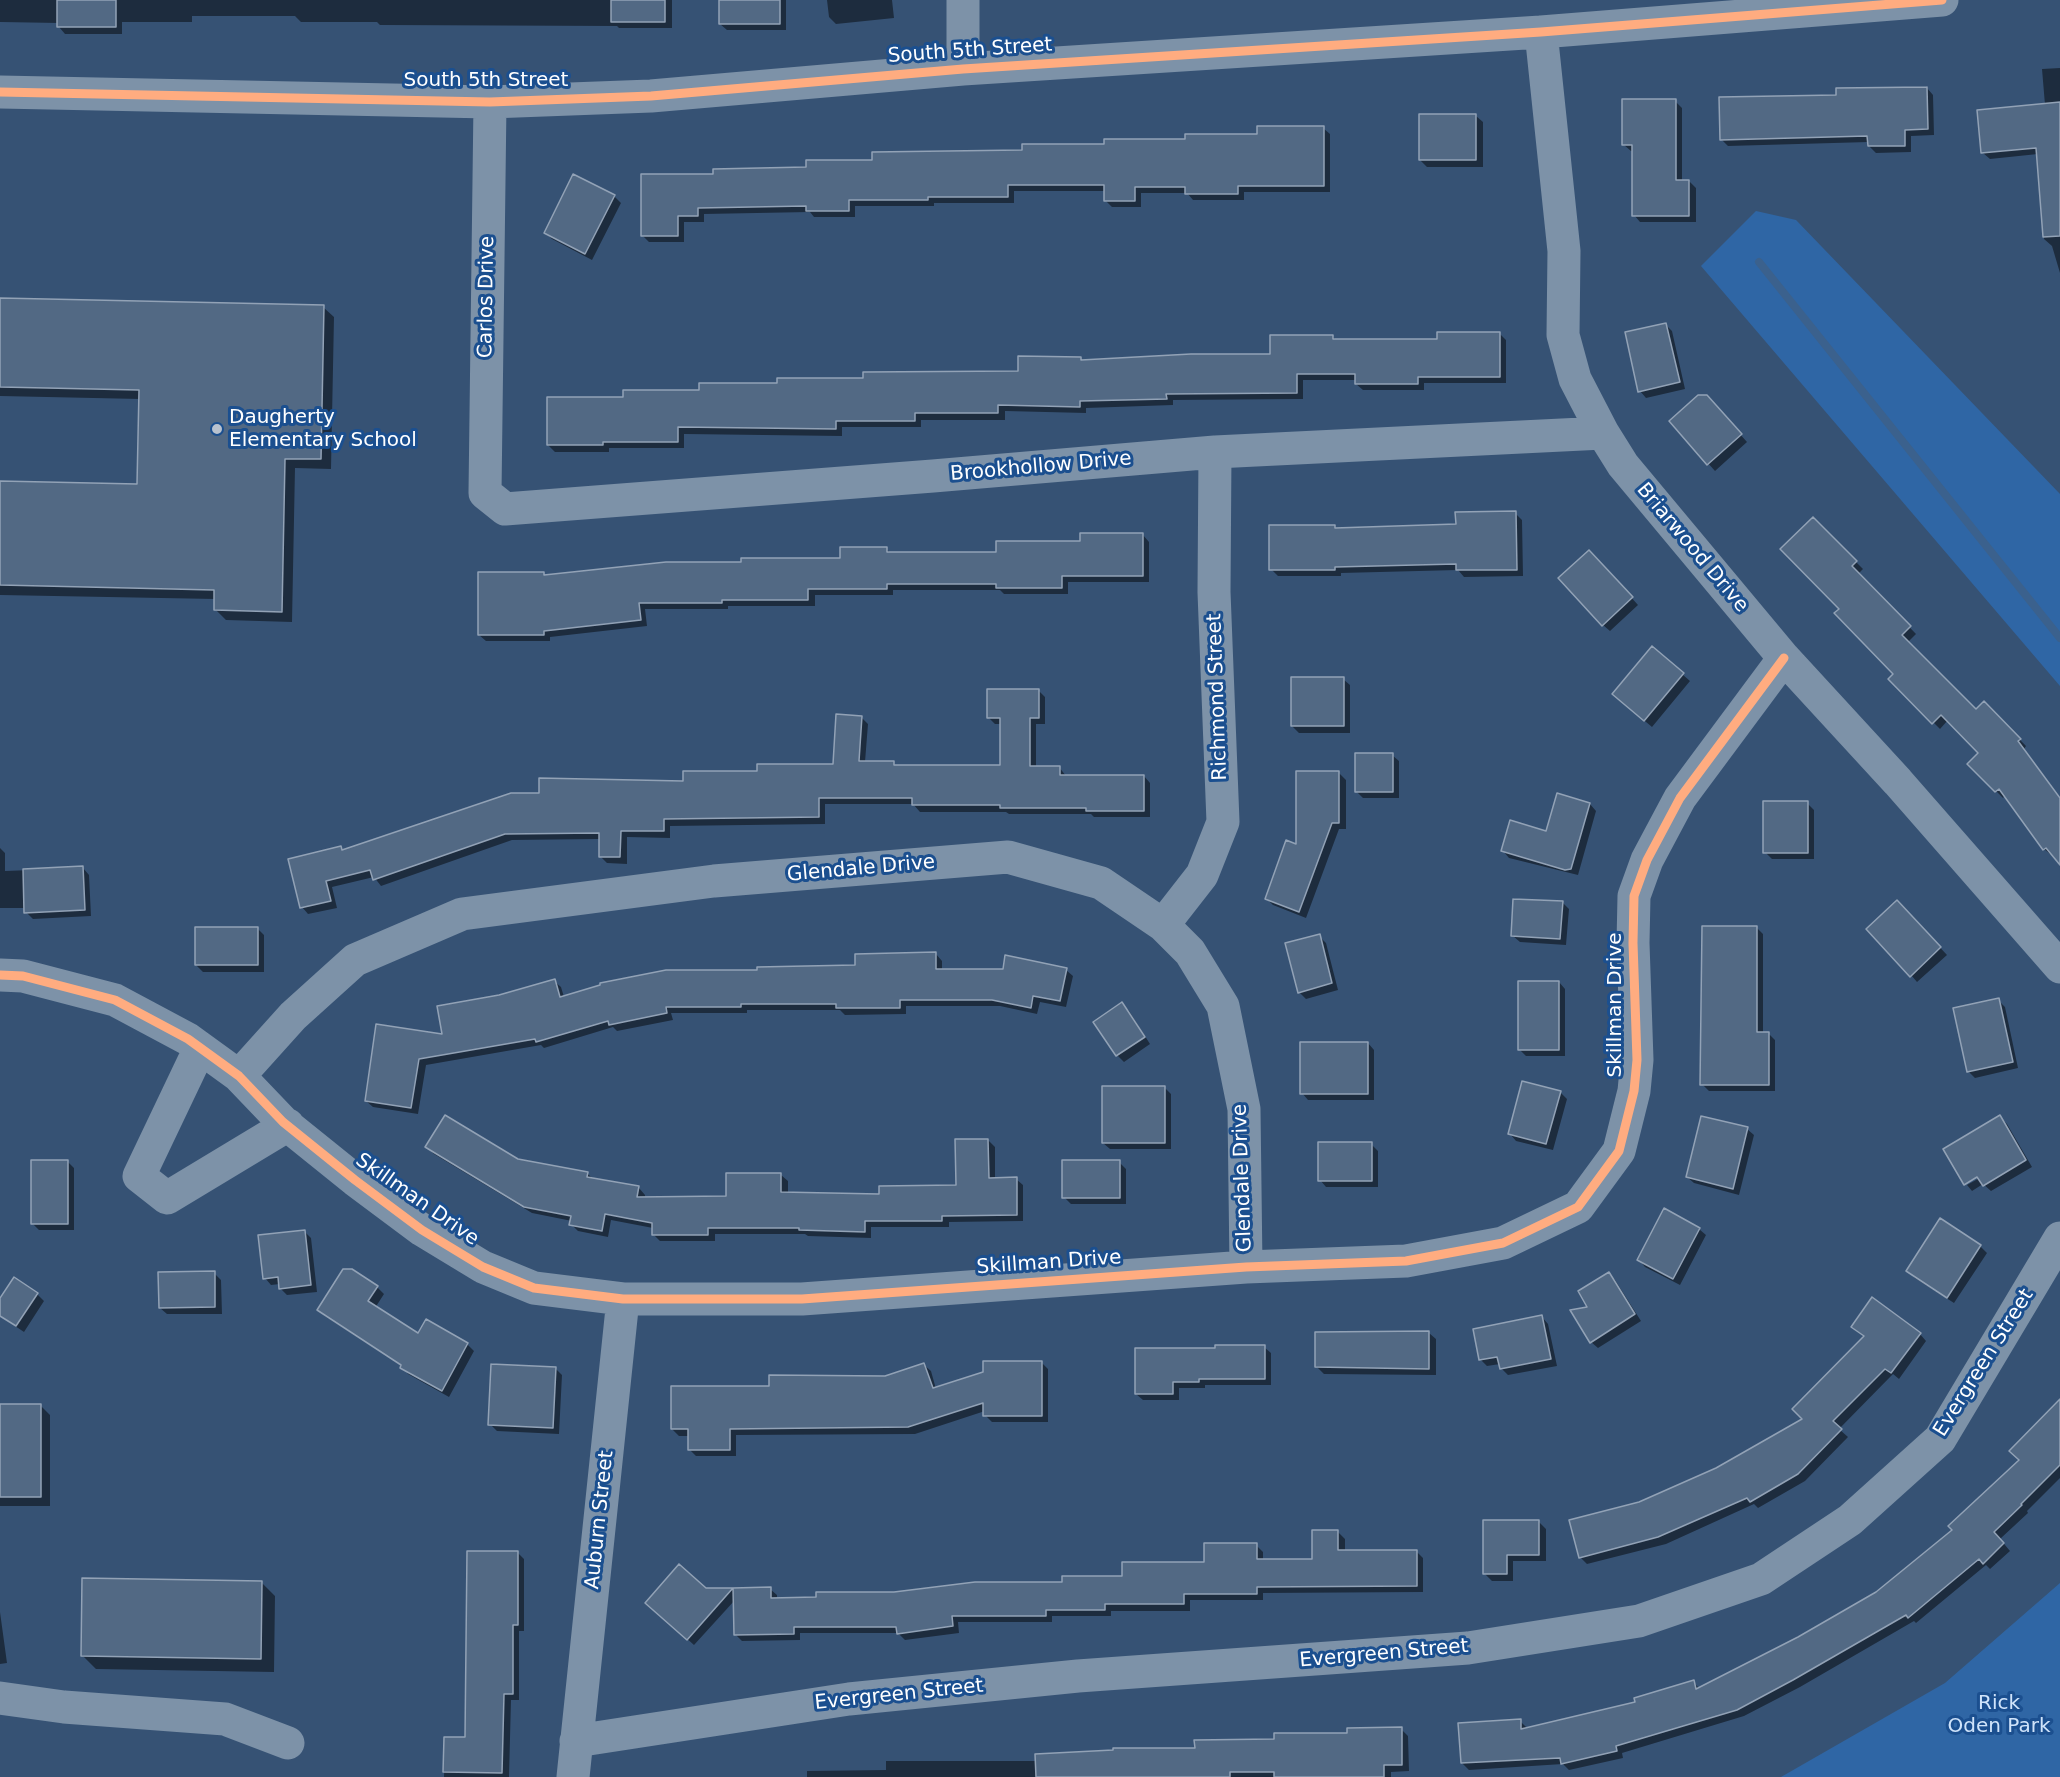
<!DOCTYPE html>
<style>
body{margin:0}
canvas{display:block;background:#365274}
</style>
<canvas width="2060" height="1777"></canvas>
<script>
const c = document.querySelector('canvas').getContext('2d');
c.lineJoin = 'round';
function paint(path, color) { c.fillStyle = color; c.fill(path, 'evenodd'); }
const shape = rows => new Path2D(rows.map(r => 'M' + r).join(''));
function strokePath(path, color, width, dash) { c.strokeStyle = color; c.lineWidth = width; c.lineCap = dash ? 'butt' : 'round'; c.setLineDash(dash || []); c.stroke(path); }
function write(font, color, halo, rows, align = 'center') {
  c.font = font + ' "DejaVu Sans",sans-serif'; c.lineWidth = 6; c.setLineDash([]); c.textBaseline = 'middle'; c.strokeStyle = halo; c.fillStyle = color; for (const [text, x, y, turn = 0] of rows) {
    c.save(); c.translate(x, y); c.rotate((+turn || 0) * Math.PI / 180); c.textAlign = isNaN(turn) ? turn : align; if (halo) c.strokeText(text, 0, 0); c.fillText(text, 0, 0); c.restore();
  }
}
paint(shape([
 [1756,211,1796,220,2060,494,2060,686,1701,266],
 [2060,1583,2060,1777,1781,1777,1945,1683]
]), '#2f66a5');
paint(shape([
 [0,0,672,0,672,28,619,28,617,26,380,25,377,22,301,22,295,16,192,16,192,22,122,22,122,34,65,34,59,27,59,23,0,22],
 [720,0,786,0,786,30,727,30,720,24],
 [827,0,892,0,894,18,836,24,829,17],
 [2060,68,2060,273,2052,246,2044,239,2038,154,1990,159,1983,153,2045,105,2042,69],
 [1927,88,1933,95,1934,135,1911,136,1911,152,1876,153,1869,146,1869,142,1728,146,1721,139,1838,97],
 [1675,101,1682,108,1682,181,1689,181,1696,188,1696,222,1640,222,1634,215,1634,151,1631,151,1624,145],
 [1476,116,1483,122,1483,167,1427,167,1420,160],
 [1323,128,1330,134,1330,192,1244,192,1244,200,1193,200,1187,193,1141,193,1141,207,1112,207,1106,201,1106,191,1014,191,1014,203,934,203,934,206,855,206,855,217,814,217,810,212,704,214,704,222,684,222,684,242,649,242,642,235,715,176,874,162,1259,135],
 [614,196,621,203,592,260,552,239,545,232],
 [0,300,323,307,334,317,331,469,295,468,292,622,226,620,215,609,215,599,0,595,0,483,139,486,140,399,0,396],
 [1665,324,1672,331,1685,389,1646,398,1640,391],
 [1499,333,1506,340,1506,383,1424,383,1424,390,1363,390,1356,384,1356,380,1303,380,1303,399,1173,400,1173,405,1086,408,1086,413,1005,411,1005,420,921,420,921,427,842,427,842,436,684,434,684,448,609,448,609,452,555,452,548,445,624,399,779,385,1019,373,1081,359,1083,361,1272,356,1333,337,1337,341,1439,341],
 [1713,404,1747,442,1715,471,1671,422],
 [1515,513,1522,520,1523,576,1464,577,1458,570,1341,573,1341,576,1278,576,1271,569,1335,526,1337,529,1457,526],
 [1813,519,1863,569,1858,574,1916,634,1908,642,1976,711,1984,703,2026,746,2024,749,2060,798,2060,862,2044,849,2005,795,2003,798,1969,764,1980,753,1948,720,1940,729,1890,679,1895,674,1841,609],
 [1143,535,1149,542,1149,582,1068,582,1068,594,1004,594,1000,590,893,590,893,595,815,595,815,606,728,606,728,609,645,609,647,626,550,637,550,641,486,641,479,635,543,574,546,576,842,560,886,549,891,553,998,553],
 [1596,558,1638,605,1610,631,1603,625],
 [1652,648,1690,681,1652,727,1620,700],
 [1343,679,1350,685,1350,733,1299,733,1292,726],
 [1038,690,1045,697,1045,724,1036,724,1036,767,1059,767,1066,776,1144,776,1150,783,1150,817,1094,817,1091,814,1009,814,1006,812,920,812,913,804,825,804,825,824,670,826,670,838,627,837,627,864,607,863,600,856,600,839,512,840,381,886,374,877,332,887,337,908,308,914,302,907,341,847,344,851,541,794,685,783,834,765,861,717,868,724,865,762,893,762,897,767,1002,767,1002,724,995,724,988,717],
 [1392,755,1399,761,1399,798,1363,798,1356,791],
 [1339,773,1346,780,1346,829,1339,829,1306,918,1273,905,1266,898],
 [1558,795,1590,804,1596,811,1578,875,1509,858,1503,851,1547,833],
 [1807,803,1814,810,1814,859,1772,859,1765,852],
 [0,848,5,853,5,871,83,868,89,875,91,916,33,919,26,912,26,908,0,908],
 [1562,902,1569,909,1566,945,1520,942,1513,936],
 [1904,909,1947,955,1917,982,1911,975],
 [1756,927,1763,934,1763,1033,1768,1033,1775,1040,1775,1091,1709,1091,1702,1084],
 [257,928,264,935,264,972,203,972,196,965],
 [1319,936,1326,943,1338,990,1306,999,1299,992],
 [936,954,942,961,942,970,1066,970,1073,976,1066,1007,1040,1002,1037,1014,1000,1006,906,1006,906,1014,845,1015,840,1010,747,1010,747,1013,671,1013,673,1020,617,1031,613,1027,544,1048,541,1045,426,1065,418,1114,373,1107,366,1101,444,1036,500,997,554,981,561,987,564,997,759,971,857,967],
 [1559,982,1565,989,1565,1056,1526,1056,1519,1049],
 [1998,1000,2005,1007,2018,1068,1975,1078,1968,1071],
 [1122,1004,1129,1011,1150,1044,1124,1062,1117,1055,1095,1022],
 [1368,1043,1374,1050,1374,1100,1308,1100,1302,1093],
 [1164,1087,1171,1094,1171,1149,1110,1149,1103,1143],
 [1560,1092,1567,1099,1553,1150,1516,1141,1510,1134],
 [2000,1117,2007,1124,2032,1167,1991,1191,1983,1184,1972,1191,1967,1185,1985,1175],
 [1747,1129,1754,1135,1739,1195,1694,1183,1687,1177],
 [988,1140,995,1147,995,1179,1016,1179,1023,1185,1023,1221,949,1222,949,1227,871,1227,871,1238,808,1236,805,1234,715,1234,715,1241,660,1241,653,1234,653,1228,611,1220,608,1237,578,1231,571,1224,572,1221,532,1213,434,1154,427,1147,517,1160,587,1173,593,1179,639,1188,645,1195,645,1198,727,1198,781,1175,788,1181,788,1194,880,1196,957,1187],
 [1371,1144,1378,1151,1378,1187,1326,1187,1320,1180],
 [67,1161,74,1168,74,1230,39,1230,32,1223],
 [1119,1162,1126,1169,1126,1204,1071,1204,1064,1197],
 [1699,1229,1706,1235,1680,1285,1645,1267,1639,1260],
 [304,1231,311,1238,317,1292,287,1295,280,1288,280,1284,271,1285,265,1278],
 [1980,1246,1987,1253,1954,1303,1915,1278,1908,1271],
 [214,1273,221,1280,222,1314,167,1314,160,1308],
 [1609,1274,1615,1280,1641,1321,1598,1348,1591,1342],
 [377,1287,384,1294,375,1308,419,1335,467,1344,474,1351,449,1397,408,1374,402,1366,325,1316,319,1310],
 [37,1294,44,1301,24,1332,0,1316,0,1301],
 [1542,1317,1548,1324,1557,1366,1508,1375,1501,1368,1500,1364,1487,1366,1480,1359],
 [1853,1326,1920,1334,1926,1341,1899,1379,1893,1374,1839,1429,1848,1437,1805,1481,1758,1508,1754,1504,1666,1544,1587,1564,1580,1557,1640,1503,1717,1469,1804,1420,1865,1337],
 [1429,1333,1436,1339,1436,1375,1324,1374,1317,1367],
 [1264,1347,1271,1353,1271,1385,1205,1385,1205,1388,1179,1388,1179,1400,1143,1400,1136,1394,1216,1350],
 [1041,1362,1048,1369,1048,1422,992,1422,985,1415,985,1411,915,1434,736,1435,736,1456,696,1456,689,1449,689,1436,679,1436,672,1429,770,1387,885,1377,924,1365,931,1371,936,1389],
 [555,1368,562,1375,559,1434,497,1431,490,1424],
 [2060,1401,2060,1478,2027,1511,2028,1513,2000,1539,2010,1551,1990,1569,1986,1565,1916,1623,1914,1621,1800,1687,1744,1716,1622,1753,1623,1758,1569,1770,1563,1764,1469,1770,1462,1763,1520,1721,1528,1729,1637,1703,1693,1682,1700,1689,1799,1638,1877,1593,1954,1530,2021,1460],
 [0,1405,40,1405,50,1415,50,1506,0,1506],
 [1539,1522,1546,1529,1546,1561,1513,1561,1513,1581,1492,1581,1485,1574],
 [1338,1532,1345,1539,1345,1551,1416,1551,1423,1558,1423,1592,1263,1593,1263,1600,1190,1600,1190,1611,1111,1611,1111,1616,1052,1616,1052,1622,958,1622,959,1633,905,1640,898,1633,800,1633,800,1640,742,1641,735,1634,735,1600,694,1645,654,1609,705,1589,770,1589,777,1595,777,1599,894,1594,1124,1578,1205,1564,1256,1545,1263,1552,1263,1561,1313,1561],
 [517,1552,524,1559,524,1631,519,1631,519,1700,511,1700,509,1777,444,1777,445,1738,466,1739],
 [261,1582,275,1596,274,1672,96,1669,82,1655],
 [0,1612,7,1663,0,1664],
 [1401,1729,1408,1736,1409,1771,1391,1772,1391,1777,807,1777,807,1771,886,1770,886,1761,1037,1761,1196,1749]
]), '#0007');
strokePath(shape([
 [1759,262,2060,638]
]), '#3b618d', 8);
const building = shape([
 [57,0,116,0,116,27,57,27,57,0],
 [611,0,665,0,665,22,611,22,611,0],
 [719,0,780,0,780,24,719,24,719,0],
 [1927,87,1928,129,1905,130,1905,146,1868,146,1867,136,1720,140,1719,97,1836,95,1836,88,1927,87],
 [1622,99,1676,99,1676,180,1689,180,1689,216,1632,216,1632,145,1622,145,1622,99],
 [2060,102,2060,236,2043,237,2036,148,1981,153,1977,110,2060,102],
 [1419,114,1476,114,1476,160,1419,160,1419,114],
 [1257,126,1324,126,1324,186,1238,186,1238,194,1185,194,1185,187,1135,187,1135,201,1104,201,1104,185,1008,185,1008,197,928,197,928,200,849,200,849,211,806,211,806,206,698,208,698,216,678,216,678,236,641,236,641,174,713,174,713,169,806,167,806,160,872,160,872,152,1022,150,1022,144,1104,144,1104,139,1185,139,1185,134,1257,134,1257,126],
 [573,174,615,195,585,254,544,233,573,174],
 [0,298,324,305,321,459,285,459,282,612,214,610,214,590,0,585,0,481,137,484,139,390,0,387,0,298],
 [1666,323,1680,382,1638,392,1625,332,1666,323],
 [1437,332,1500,332,1500,377,1418,377,1418,384,1355,384,1355,374,1297,374,1297,393,1166,394,1167,399,1080,401,1080,407,998,405,998,413,915,413,915,421,836,421,836,429,678,427,678,442,603,442,603,445,547,445,547,397,623,397,623,390,699,390,699,383,777,383,777,378,863,378,863,372,1018,371,1018,356,1081,357,1081,360,1191,354,1270,354,1270,335,1333,335,1333,339,1437,339,1437,332],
 [1698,395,1707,395,1742,434,1707,465,1669,421,1698,395],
 [1516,511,1517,570,1456,570,1456,564,1335,567,1335,570,1269,570,1269,525,1335,525,1335,528,1456,524,1455,512,1516,511],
 [1813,517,1857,561,1852,566,1911,626,1902,635,1976,709,1984,701,2021,739,2018,741,2060,798,2060,865,2046,848,2043,850,1999,789,1995,792,1967,764,1978,753,1941,715,1932,724,1888,679,1893,674,1834,613,1839,609,1780,549,1813,517],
 [1080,533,1143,533,1143,576,1062,576,1062,588,996,588,996,584,887,584,887,589,808,589,808,600,722,600,722,603,639,603,641,620,544,631,544,635,478,635,478,572,544,572,544,575,666,562,741,562,741,558,840,558,840,547,887,547,887,552,996,552,996,541,1080,541,1080,533],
 [1589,550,1633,597,1602,626,1558,578,1589,550],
 [1652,646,1684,673,1644,721,1612,694,1652,646],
 [1291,677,1344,677,1344,726,1291,726,1291,677],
 [987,689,1039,689,1039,718,1030,718,1030,766,1060,766,1060,775,1144,775,1144,811,1086,811,1086,808,1000,808,1000,805,912,805,912,798,819,798,819,817,664,819,664,831,621,831,620,857,599,857,599,833,505,834,373,880,370,870,326,881,331,901,300,908,288,859,341,846,342,850,511,793,539,793,539,778,683,781,683,771,757,771,757,764,833,764,836,714,862,716,859,761,894,761,894,765,1000,765,1000,718,987,718,987,689],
 [1355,753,1393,753,1393,792,1355,792,1355,753],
 [1296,771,1339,771,1339,823,1332,823,1299,912,1265,899,1286,840,1296,844,1296,771],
 [1557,793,1590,803,1571,869,1565,870,1501,851,1510,820,1546,831,1557,793],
 [1763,801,1808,801,1808,853,1763,853,1763,801],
 [83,866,85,910,24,913,23,869,83,866],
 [1513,899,1563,901,1560,939,1511,936,1513,899],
 [1897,900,1941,947,1910,977,1866,929,1897,900],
 [1702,926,1757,926,1757,1032,1769,1032,1769,1085,1700,1085,1702,926],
 [195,927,258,927,258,965,195,965,195,927],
 [1320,934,1332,983,1298,993,1285,943,1320,934],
 [936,952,936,969,1003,969,1005,955,1067,968,1060,1001,1033,996,1031,1008,992,1000,900,1000,900,1008,836,1008,836,1004,741,1004,741,1007,666,1007,667,1013,609,1025,608,1021,536,1042,535,1039,419,1059,411,1108,365,1101,376,1024,442,1034,437,1006,499,995,555,979,560,997,600,985,600,983,666,970,757,970,757,967,855,965,855,954,936,952],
 [1518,981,1559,981,1559,1050,1518,1050,1518,981],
 [1999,998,2013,1062,1967,1072,1953,1008,1999,998],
 [1122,1002,1145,1037,1116,1056,1093,1022,1122,1002],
 [1300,1042,1368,1042,1368,1094,1300,1094,1300,1042],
 [1522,1081,1561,1091,1546,1144,1508,1134,1522,1081],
 [1102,1086,1165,1086,1165,1143,1102,1143,1102,1086],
 [445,1115,518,1159,588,1172,587,1177,639,1186,637,1197,726,1196,726,1173,781,1173,781,1192,879,1194,879,1186,956,1185,955,1139,988,1139,989,1178,1017,1177,1017,1215,942,1216,942,1221,865,1221,865,1232,799,1230,799,1228,708,1228,708,1235,652,1235,652,1223,605,1214,602,1231,569,1225,571,1216,524,1207,425,1147,445,1115],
 [2000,1115,2026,1160,1983,1186,1977,1177,1964,1185,1943,1149,2000,1115],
 [1701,1116,1748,1127,1733,1189,1686,1177,1701,1116],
 [1318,1142,1372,1142,1372,1181,1318,1181,1318,1142],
 [31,1160,68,1160,68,1224,31,1224,31,1160],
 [1062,1160,1120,1160,1120,1198,1062,1198,1062,1160],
 [1664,1208,1700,1228,1673,1279,1637,1260,1664,1208],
 [1940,1218,1981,1245,1947,1298,1906,1271,1940,1218],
 [305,1230,311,1285,279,1289,278,1277,263,1279,258,1235,305,1230],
 [343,1269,352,1269,378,1286,368,1301,418,1333,426,1319,468,1343,442,1391,400,1368,401,1365,317,1310,343,1269],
 [215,1271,215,1307,159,1308,158,1272,215,1271],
 [1609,1272,1635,1314,1590,1343,1570,1310,1587,1307,1578,1291,1609,1272],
 [14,1277,38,1293,16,1326,0,1316,0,1298,14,1277],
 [1872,1297,1921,1333,1891,1373,1885,1369,1833,1421,1842,1429,1798,1474,1750,1502,1747,1498,1658,1537,1579,1558,1569,1520,1639,1502,1716,1468,1802,1419,1792,1409,1864,1336,1851,1327,1872,1297],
 [1542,1315,1551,1359,1500,1369,1497,1357,1479,1360,1473,1329,1542,1315],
 [1429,1331,1429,1369,1315,1367,1315,1332,1429,1331],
 [1215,1345,1265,1345,1265,1379,1199,1379,1199,1382,1173,1382,1173,1394,1135,1394,1135,1348,1215,1348,1215,1345],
 [983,1361,1042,1361,1042,1416,983,1416,983,1403,908,1427,730,1429,730,1450,688,1450,688,1429,671,1429,671,1386,769,1386,769,1375,885,1376,924,1363,933,1388,983,1372,983,1361],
 [491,1364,556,1367,553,1428,488,1425,491,1364],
 [2060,1399,2060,1465,2021,1504,2022,1505,1994,1532,2004,1543,1983,1564,1979,1559,1908,1618,1906,1615,1793,1680,1737,1710,1616,1746,1617,1751,1561,1764,1560,1758,1461,1763,1458,1723,1521,1719,1521,1729,1635,1702,1634,1698,1694,1680,1696,1689,1798,1637,1876,1592,1952,1530,1948,1526,2019,1460,2009,1451,2060,1399],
 [0,1404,41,1404,41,1497,0,1497,0,1404],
 [1483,1520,1539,1520,1539,1555,1507,1555,1507,1574,1483,1574,1483,1520],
 [1312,1530,1338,1530,1338,1550,1417,1550,1417,1586,1257,1587,1257,1594,1184,1594,1184,1604,1105,1604,1105,1610,1046,1610,1046,1616,952,1616,953,1626,897,1634,896,1627,794,1627,794,1634,734,1635,733,1588,771,1587,771,1598,816,1597,816,1592,894,1592,975,1582,1062,1582,1062,1576,1122,1576,1122,1562,1204,1562,1204,1543,1257,1543,1257,1559,1312,1559,1312,1530],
 [467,1551,518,1551,518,1625,513,1625,513,1694,504,1694,502,1773,443,1772,444,1737,465,1737,467,1551],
 [679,1564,706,1588,733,1588,687,1640,645,1603,679,1564],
 [82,1578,262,1581,261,1659,81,1656,82,1578],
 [1402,1727,1402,1765,1384,1765,1384,1777,1274,1777,1274,1772,1230,1772,1230,1777,1036,1777,1035,1754,1113,1750,1113,1748,1195,1748,1194,1740,1274,1739,1274,1733,1347,1733,1347,1728,1402,1727]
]);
paint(building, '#526984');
strokePath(building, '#92a2b6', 1.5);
strokePath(shape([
 [963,0,963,69],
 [1541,32,1564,251,1563,335,1575,379,1603,433,1623,465,1784,658,1898,782,2060,967],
 [0,92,490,102,651,96,963,69,1541,32,1942,0],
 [490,102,485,493,505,509,933,476,1215,452,1603,433],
 [1163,925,1202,875,1223,822,1214,592,1215,452],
 [0,975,23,976,115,1000,188,1039,239,1076,283,1122,355,1180,422,1230,483,1267,534,1288,623,1299,802,1299,1246,1267,1406,1261,1503,1243,1578,1207,1619,1151,1634,1091,1637,1060,1633,943,1634,896,1647,860,1680,798,1784,658],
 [200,1048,139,1176,167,1198,288,1125],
 [239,1076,293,1016,355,960,462,914,714,881,1008,857,1101,883,1163,925,1190,952,1223,1006,1244,1109,1246,1267],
 [0,1698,64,1707,225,1719,288,1743],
 [576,1741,849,1699,1078,1676,1468,1648,1639,1621,1761,1579,1850,1520,1940,1439,2060,1238],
 [573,1777,623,1299]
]), '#7d92a8', 33);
strokePath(shape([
 [0,92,490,102,651,96,963,69,1541,32,1942,0],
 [0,975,23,976,115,1000,188,1039,239,1076,283,1122,355,1180,422,1230,483,1267,534,1288,623,1299,802,1299,1246,1267,1406,1261,1503,1243,1578,1207,1619,1151,1634,1091,1637,1060,1633,943,1634,896,1647,860,1680,798,1784,658]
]), '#ffac80', 9);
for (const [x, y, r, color] of [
 [217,429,6,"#b9c2ce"]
]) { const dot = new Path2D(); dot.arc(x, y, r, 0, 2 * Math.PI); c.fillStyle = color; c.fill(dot); strokePath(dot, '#1b4f8f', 2); }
write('20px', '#fff', '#1b4f8f', [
 ["South 5th Street",970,51,-4],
 ["South 5th Street",486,81],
 ["Carlos Drive",487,297,-89],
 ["Brookhollow Drive",1041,467,-5],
 ["Briarwood Drive",1692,548,50],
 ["Richmond Street",1218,697,-92],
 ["Glendale Drive",861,869,-5],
 ["Skillman Drive",1616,1005,-90],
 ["Glendale Drive",1243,1178,-92],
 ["Skillman Drive",417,1200,35],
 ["Skillman Drive",1049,1263,-4],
 ["Evergreen Street",1984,1363,-58],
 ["Auburn Street",600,1520,-84],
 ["Evergreen Street",1384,1654,-5],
 ["Evergreen Street",899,1695,-6]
]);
write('20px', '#fff', '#1b4f8f', [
 ["Daugherty",229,418],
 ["Elementary School",229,441]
], 'left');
write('20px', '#cfe3fa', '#1b4f8f', [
 ["Rick",1999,1704],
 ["Oden Park",1999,1727]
]);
</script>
